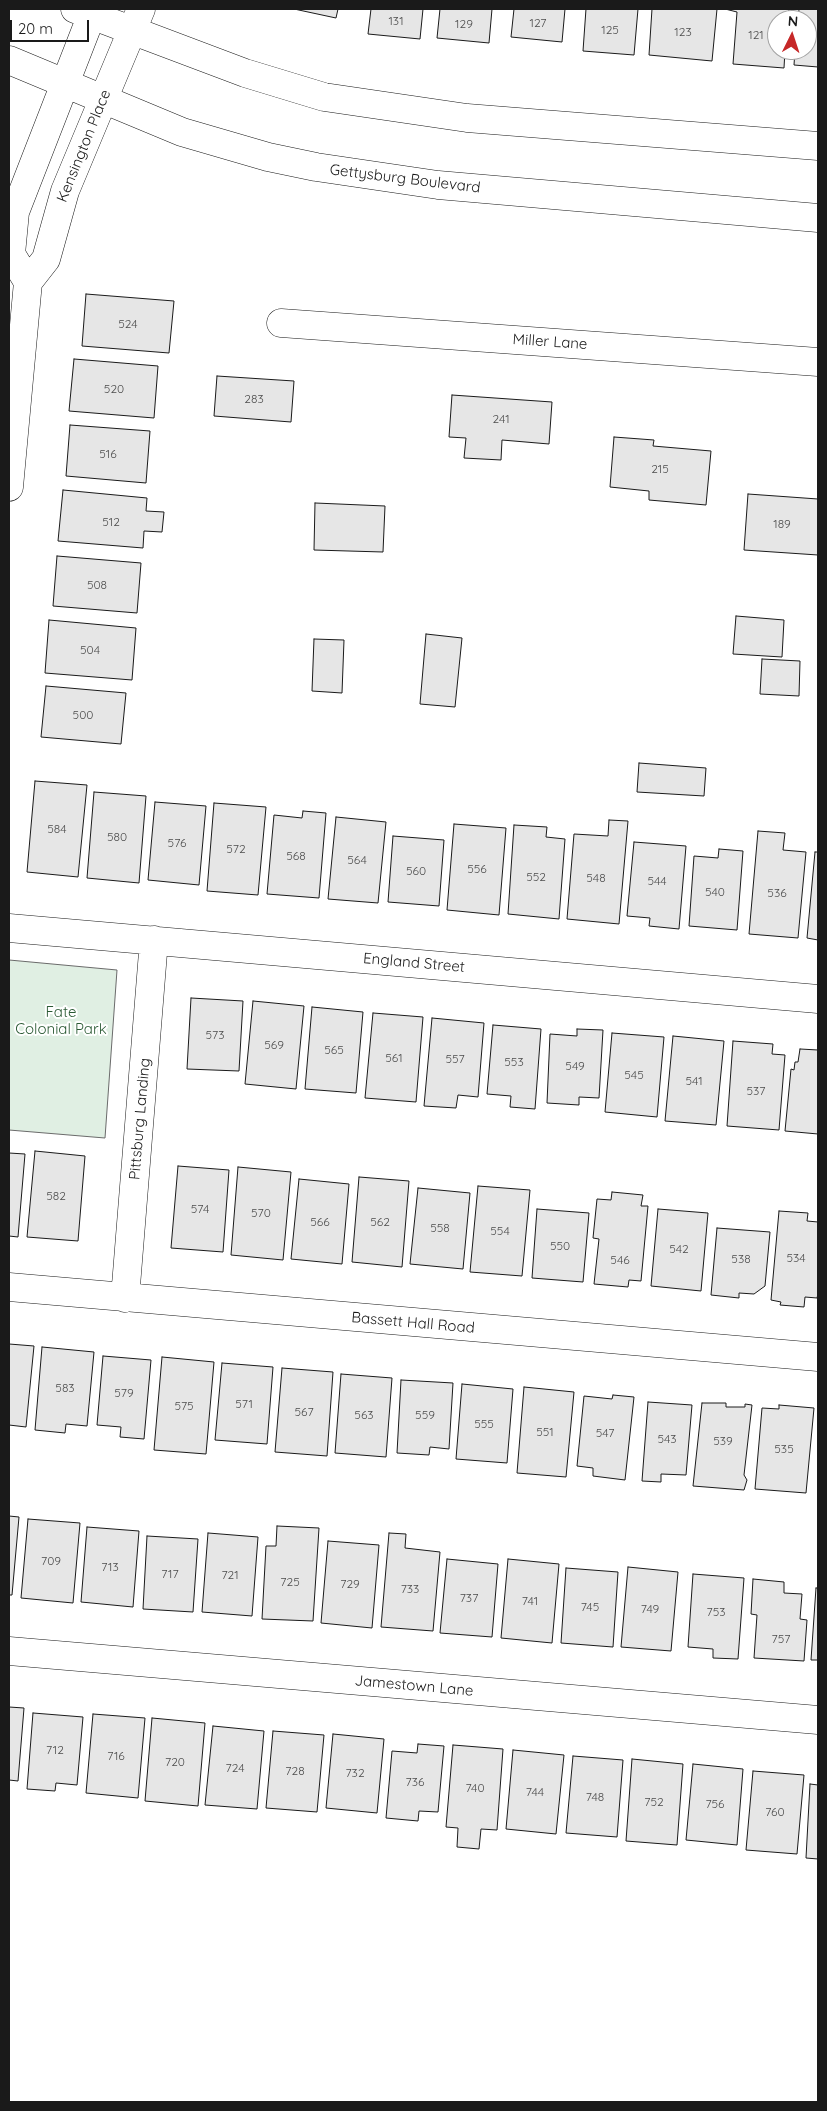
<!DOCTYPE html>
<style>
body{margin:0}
#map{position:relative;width:827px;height:2111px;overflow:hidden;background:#fff;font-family:Quicksand,sans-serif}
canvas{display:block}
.frame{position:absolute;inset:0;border:10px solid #1a1a1a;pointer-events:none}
.north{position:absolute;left:767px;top:10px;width:50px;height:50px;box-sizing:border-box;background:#fff;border:1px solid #a3a3a3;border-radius:50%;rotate:4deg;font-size:14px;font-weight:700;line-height:20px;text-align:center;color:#1a1a1a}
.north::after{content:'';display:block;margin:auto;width:18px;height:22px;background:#c62828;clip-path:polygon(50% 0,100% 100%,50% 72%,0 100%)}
.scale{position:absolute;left:10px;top:20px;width:79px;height:22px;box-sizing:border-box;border:2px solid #1a1a1a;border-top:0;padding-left:6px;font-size:15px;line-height:18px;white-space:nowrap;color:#1a1a1a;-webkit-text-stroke:4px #fff;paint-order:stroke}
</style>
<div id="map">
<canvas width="827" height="2111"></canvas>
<div class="frame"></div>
<div class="north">N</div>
<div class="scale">20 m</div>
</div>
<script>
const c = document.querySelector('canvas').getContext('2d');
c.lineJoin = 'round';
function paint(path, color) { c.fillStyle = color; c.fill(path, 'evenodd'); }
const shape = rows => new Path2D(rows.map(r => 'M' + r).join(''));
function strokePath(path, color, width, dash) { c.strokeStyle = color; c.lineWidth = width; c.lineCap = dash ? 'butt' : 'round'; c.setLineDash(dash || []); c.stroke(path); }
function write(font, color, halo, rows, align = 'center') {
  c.font = font + ' Quicksand,sans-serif'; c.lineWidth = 4; c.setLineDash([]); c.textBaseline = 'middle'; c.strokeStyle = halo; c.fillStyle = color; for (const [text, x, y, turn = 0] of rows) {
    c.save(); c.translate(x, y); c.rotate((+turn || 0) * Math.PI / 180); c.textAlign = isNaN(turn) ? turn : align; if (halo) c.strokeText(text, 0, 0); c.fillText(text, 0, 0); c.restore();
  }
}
const green = shape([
 [9,960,117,970,105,1138,9,1130,9,960]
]);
paint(green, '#e0efe3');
strokePath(green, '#6a6a6a', 1);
const building = shape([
 [294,9,338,9,336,18,294,9],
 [371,9,423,9,420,39,368,34,371,9],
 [440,9,492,9,489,43,437,38,440,9],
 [514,9,565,9,562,42,511,37,514,9],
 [586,9,638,9,634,55,583,51,586,9],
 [652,9,717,9,712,61,649,55,652,9],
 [725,9,789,9,788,20,777,20,777,50,785,50,784,68,733,64,737,12,725,9],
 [799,9,818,9,818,67,794,65,795,50,807,50,807,20,798,20,799,9],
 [86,294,174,301,169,353,82,346,86,294],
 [74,359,158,366,154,418,69,411,74,359],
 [217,376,294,381,291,422,214,416,217,376],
 [452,395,552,402,549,444,502,440,501,460,464,458,466,438,449,437,452,395],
 [70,425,150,431,146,483,66,476,70,425],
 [614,437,654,440,653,446,711,451,706,505,649,500,649,491,610,487,614,437],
 [63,490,147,498,146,511,164,512,162,532,144,531,143,548,58,541,63,490],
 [748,494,818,499,818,555,744,550,748,494],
 [315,503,385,506,383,552,314,550,315,503],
 [57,556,141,563,137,613,53,606,57,556],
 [736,616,784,620,782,657,733,654,736,616],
 [49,620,136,628,132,680,45,673,49,620],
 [426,634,462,638,455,707,420,704,426,634],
 [314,639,344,640,342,693,312,691,314,639],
 [762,659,800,661,799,696,760,694,762,659],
 [46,686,126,693,121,744,41,737,46,686],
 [639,763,706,768,704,796,637,792,639,763],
 [35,781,87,785,78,877,27,872,35,781],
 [94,792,146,796,139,883,87,878,94,792],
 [155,802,206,806,199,885,148,880,155,802],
 [214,803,266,807,258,895,207,891,214,803],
 [303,811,326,813,319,898,267,894,274,815,302,818,303,811],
 [336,817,386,822,378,903,328,899,336,817],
 [609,820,628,821,619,924,567,919,574,834,608,836,609,820],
 [454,824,506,828,499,915,447,910,454,824],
 [514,825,547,827,546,837,565,839,559,919,508,914,514,825],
 [758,831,785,833,783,850,806,852,798,938,749,934,758,831],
 [393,836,444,840,439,906,388,902,393,836],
 [634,842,686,846,679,929,649,926,650,918,627,916,634,842],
 [719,849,743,851,737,930,689,926,694,856,718,858,719,849],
 [815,852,818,852,818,940,807,938,815,852],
 [191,998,243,1001,239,1071,187,1069,191,998],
 [253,1001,304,1006,296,1089,245,1084,253,1001],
 [312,1007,363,1012,356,1093,305,1089,312,1007],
 [373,1013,423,1017,416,1102,365,1098,373,1013],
 [432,1018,484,1023,478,1097,458,1095,456,1108,424,1106,432,1018],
 [493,1025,541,1029,535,1109,510,1107,511,1096,487,1094,493,1025],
 [577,1029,603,1030,599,1098,579,1097,579,1105,547,1103,550,1034,577,1036,577,1029],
 [612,1033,664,1037,657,1117,605,1112,612,1033],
 [673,1036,724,1041,716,1125,665,1121,673,1036],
 [733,1041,773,1044,772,1054,785,1055,779,1130,727,1126,733,1041],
 [800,1049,818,1050,818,1134,785,1131,791,1069,794,1070,795,1062,798,1062,800,1049],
 [35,1151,85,1156,78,1241,27,1237,35,1151],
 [9,1153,25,1154,18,1237,9,1236,9,1153],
 [178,1166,229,1170,223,1252,171,1248,178,1166],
 [238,1167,291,1172,283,1260,231,1255,238,1167],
 [359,1177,409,1181,402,1267,352,1262,359,1177],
 [299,1179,349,1184,342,1264,291,1259,299,1179],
 [478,1186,530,1190,522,1276,470,1272,478,1186],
 [418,1188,470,1193,463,1269,410,1264,418,1188],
 [612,1192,643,1195,641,1206,648,1206,641,1281,629,1280,628,1287,594,1284,599,1239,593,1238,597,1199,611,1200,612,1192],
 [537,1209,589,1213,583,1282,532,1278,537,1209],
 [658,1209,708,1213,701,1291,651,1286,658,1209],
 [779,1211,808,1213,807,1221,818,1222,818,1294,817,1298,805,1297,804,1307,780,1305,781,1302,771,1300,779,1211],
 [717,1228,770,1232,765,1286,754,1294,739,1293,739,1298,711,1295,717,1228],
 [9,1344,34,1346,26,1427,9,1425,9,1344],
 [42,1347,94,1352,87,1426,66,1424,65,1433,35,1430,42,1347],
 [103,1356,151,1360,144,1439,120,1437,121,1427,97,1425,103,1356],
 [162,1357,214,1362,206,1454,154,1450,162,1357],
 [222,1363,273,1367,267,1444,215,1440,222,1363],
 [282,1368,333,1372,327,1456,275,1452,282,1368],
 [341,1374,392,1378,386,1457,335,1453,341,1374],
 [401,1380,453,1383,449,1449,430,1447,429,1455,397,1453,401,1380],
 [462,1384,513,1389,507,1463,456,1459,462,1384],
 [524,1387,574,1392,566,1477,517,1473,524,1387],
 [613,1395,634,1397,625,1480,593,1476,593,1468,577,1466,584,1396,612,1399,613,1395],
 [648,1402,692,1405,686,1475,661,1474,661,1482,642,1481,648,1402],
 [702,1403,726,1403,726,1407,745,1407,745,1404,752,1405,744,1475,747,1480,744,1490,693,1486,702,1403],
 [779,1405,814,1408,806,1493,755,1489,762,1408,779,1409,779,1405],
 [9,1516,19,1517,12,1595,9,1595,9,1516],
 [28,1519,80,1523,73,1603,21,1598,28,1519],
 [277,1526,319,1528,313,1621,262,1619,266,1546,276,1546,277,1526],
 [87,1527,139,1531,133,1607,81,1602,87,1527],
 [208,1533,258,1537,252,1616,202,1612,208,1533],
 [389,1533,406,1534,405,1548,440,1552,433,1631,381,1627,389,1533],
 [147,1536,198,1539,193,1612,143,1609,147,1536],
 [328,1541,379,1545,372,1628,321,1623,328,1541],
 [447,1559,498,1564,492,1637,440,1633,447,1559],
 [508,1559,559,1564,552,1643,501,1638,508,1559],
 [628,1567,678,1572,671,1651,621,1647,628,1567],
 [566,1568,618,1572,613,1647,561,1643,566,1568],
 [693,1574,744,1578,738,1659,713,1658,713,1649,688,1647,693,1574],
 [753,1579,784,1582,784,1593,802,1594,800,1619,807,1620,804,1661,754,1658,757,1615,751,1614,753,1579],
 [816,1588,818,1588,818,1660,811,1660,816,1588],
 [9,1707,24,1708,18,1781,9,1780,9,1707],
 [33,1713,83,1717,77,1785,56,1783,55,1791,27,1789,33,1713],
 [93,1714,145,1718,138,1798,86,1793,93,1714],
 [152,1718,205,1723,198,1806,145,1801,152,1718],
 [213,1726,264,1731,257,1809,205,1805,213,1726],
 [273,1731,324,1735,317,1812,266,1808,273,1731],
 [333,1734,384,1739,377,1813,326,1808,333,1734],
 [418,1744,444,1746,438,1812,419,1811,418,1821,386,1818,392,1751,417,1753,418,1744],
 [453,1745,503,1749,497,1830,481,1829,479,1849,457,1847,458,1828,446,1827,453,1745],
 [513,1750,564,1755,556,1834,506,1829,513,1750],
 [573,1756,623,1760,617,1837,566,1833,573,1756],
 [632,1759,683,1764,677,1845,626,1841,632,1759],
 [693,1764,743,1769,737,1845,686,1840,693,1764],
 [753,1771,804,1775,797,1854,746,1850,753,1771],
 [810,1784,818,1785,818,1859,806,1858,810,1784]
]);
paint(building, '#e6e6e6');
strokePath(building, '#1a1a1a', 1);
const minor = shape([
 [75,9,245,73,324,97,467,118,818,146],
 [9,60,182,132,268,157,316,167,438,185,818,218],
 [28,282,11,254,15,212,94,9],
 [281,323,818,362],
 [9,487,28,282,46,259,65,191,141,9],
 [9,928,818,999],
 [9,1287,818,1357],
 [125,1298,154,940],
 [9,1651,818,1720]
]);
strokePath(minor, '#1a1a1a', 29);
strokePath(minor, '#fff', 28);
write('12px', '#4d4d4d', null, [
 ["131",396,21],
 ["127",538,23],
 ["129",464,24],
 ["125",610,30],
 ["123",683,32],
 ["121",756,35],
 ["524",128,324],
 ["520",114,389],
 ["283",254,399],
 ["241",501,419],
 ["516",108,454],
 ["215",660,469],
 ["512",111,522],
 ["189",782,524],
 ["508",97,585],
 ["504",90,650],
 ["500",83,715],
 ["584",57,829],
 ["580",117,837],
 ["576",177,843],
 ["572",236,849],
 ["568",296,856],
 ["564",357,860],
 ["556",477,869],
 ["560",416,871],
 ["552",536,877],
 ["548",596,878],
 ["544",657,881],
 ["540",715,892],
 ["536",777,893],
 ["573",215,1035],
 ["569",274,1045],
 ["565",334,1050],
 ["561",394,1058],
 ["557",455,1059],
 ["553",514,1062],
 ["549",575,1066],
 ["545",634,1075],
 ["541",694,1081],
 ["537",756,1091],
 ["582",56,1196],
 ["574",200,1209],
 ["570",261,1213],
 ["566",320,1222],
 ["562",380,1222],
 ["558",440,1228],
 ["554",500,1231],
 ["550",560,1246],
 ["542",679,1249],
 ["534",796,1258],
 ["538",741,1259],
 ["546",620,1260],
 ["583",65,1388],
 ["579",124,1393],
 ["571",244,1404],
 ["575",184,1406],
 ["567",304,1412],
 ["563",364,1415],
 ["559",425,1415],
 ["555",484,1424],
 ["551",545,1432],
 ["547",605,1433],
 ["543",667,1439],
 ["539",723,1441],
 ["535",784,1449],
 ["709",51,1561],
 ["713",110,1567],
 ["717",170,1574],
 ["721",230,1575],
 ["725",290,1582],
 ["729",350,1584],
 ["733",410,1589],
 ["737",469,1598],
 ["741",530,1601],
 ["745",590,1607],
 ["749",650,1609],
 ["753",716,1612],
 ["757",781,1639],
 ["712",55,1750],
 ["716",116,1756],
 ["720",175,1762],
 ["724",235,1768],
 ["728",295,1771],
 ["732",355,1773],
 ["736",415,1782],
 ["740",475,1788],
 ["744",535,1792],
 ["748",595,1797],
 ["752",654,1802],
 ["756",715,1804],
 ["760",775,1812]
]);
write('15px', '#1a1a1a', '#fff', [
 ["Kensington Place",84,146,-68],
 ["Gettysburg Boulevard",405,179,7],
 ["Miller Lane",550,342,4],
 ["England Street",414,963,5],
 ["Pittsburg Landing",140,1119,-85],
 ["Bassett Hall Road",413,1323,5],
 ["Jamestown Lane",414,1686,5]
]);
write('15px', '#2b5a34', '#fff', [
 ["Fate",61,1012],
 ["Colonial Park",61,1029]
]);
</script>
